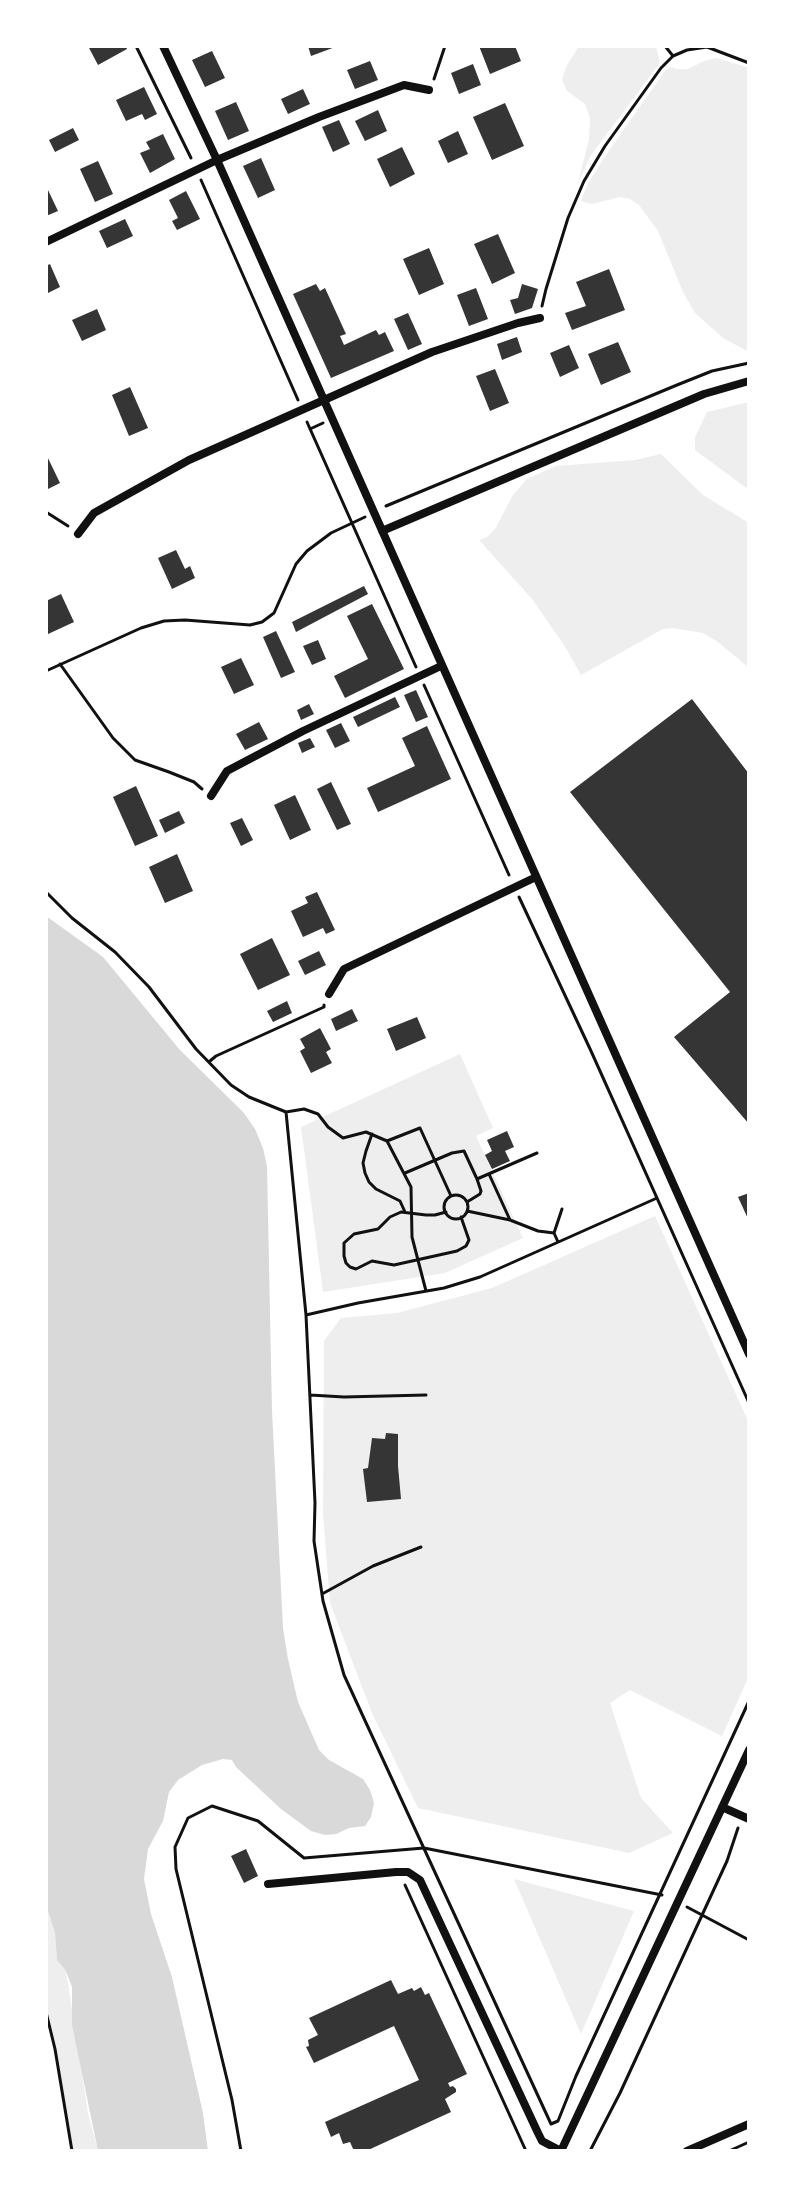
<!DOCTYPE html>
<style>
body{margin:0}
#map{position:relative;width:795px;height:2197px;overflow:hidden;background:#fff;font-family:Overpass,sans-serif}
canvas{display:block}
.frame{position:absolute;inset:0;border:48px solid #fff;pointer-events:none}
</style>
<div id="map">
<canvas width="795" height="2197"></canvas>
<div class="frame"></div>
</div>
<script>
const c = document.querySelector('canvas').getContext('2d');
c.lineJoin = 'round';
function paint(path, color) { c.fillStyle = color; c.fill(path, 'evenodd'); }
const shape = rows => new Path2D(rows.map(r => 'M' + r).join(''));
function strokePath(path, color, width, dash) { c.strokeStyle = color; c.lineWidth = width; c.lineCap = dash ? 'butt' : 'round'; c.setLineDash(dash || []); c.stroke(path); }
paint(shape([
 [579,46,656,46,660,63,591,155,578,183,589,139,590,118,585,104,567,91,562,80,566,67],
 [717,58,749,68,749,352,723,338,695,313,683,292,658,231,639,205,630,199,620,197,592,204,581,201,588,183,610,149,665,71,670,67,677,69,688,69,704,61],
 [749,402,749,490,695,450,695,437,707,412],
 [661,454,703,495,749,523,749,668,718,642,703,633,673,628,663,629,581,675,564,645,532,599,479,540,487,537,495,529,513,495,527,479,556,466,635,460],
 [460,1054,493,1128,476,1136,523,1238,445,1273,323,1292,301,1127],
 [655,1216,749,1423,749,1676,722,1736,630,1690,610,1703,641,1798,673,1833,629,1853,418,1808,372,1713,330,1603,323,1514,324,1341,341,1318,397,1313,492,1288],
 [514,1879,634,1911,581,2034],
 [46,1905,55,1933,57,1960,66,1971,88,2113,98,2151,74,2151,64,2105,58,2064,46,2012]
]), '#eee');
paint(shape([
 [46,916,103,957,180,1050,244,1113,255,1129,263,1148,267,1166,272,1411,283,1628,288,1659,298,1702,319,1750,329,1760,363,1779,370,1790,374,1803,371,1817,365,1826,349,1828,336,1834,325,1835,311,1831,281,1809,236,1767,232,1760,223,1759,202,1765,178,1780,169,1792,163,1821,148,1849,144,1879,151,1914,172,1977,203,2113,208,2151,98,2151,72,2025,72,1987,66,1971,57,1960,55,1933,46,1905]
]), '#d9d9d9');
paint(shape([
 [88,46,126,46,127,49,98,65],
 [308,46,338,46,311,56],
 [479,46,515,46,521,61,490,74],
 [212,51,225,78,205,87,192,60],
 [370,61,378,80,355,89,347,70],
 [473,64,481,85,459,94,451,73],
 [144,87,157,114,145,120,142,114,126,121,116,100],
 [303,89,310,104,288,114,281,99],
 [236,102,249,131,228,140,215,111],
 [505,103,524,146,492,160,473,117],
 [378,110,387,131,365,141,355,121],
 [339,120,350,144,333,152,322,127],
 [73,128,79,140,55,152,49,140],
 [458,131,468,154,448,163,438,141],
 [163,134,175,159,150,173,140,153,150,149,146,142],
 [402,147,415,174,390,187,377,159],
 [261,158,275,190,258,198,243,166],
 [98,161,113,194,95,202,80,169],
 [48,190,58,211,46,216,46,191],
 [186,191,200,219,177,230,172,221,178,218,169,200],
 [125,219,133,236,107,248,99,231],
 [498,234,515,273,492,284,474,244],
 [429,248,444,284,419,295,403,259],
 [50,264,60,287,46,294,46,266],
 [609,269,625,310,572,330,565,313,586,306,576,282],
 [316,284,320,291,325,288,346,334,340,336,344,345,376,330,379,335,385,332,394,351,331,378,293,294],
 [522,284,538,289,532,308,515,314,510,300,518,298],
 [476,288,488,319,469,326,457,295],
 [97,309,106,330,82,341,72,320],
 [408,313,422,344,408,350,394,319],
 [517,337,522,352,502,360,497,344],
 [618,342,631,372,601,385,588,354],
 [569,345,579,368,560,377,550,353],
 [495,369,509,403,490,411,476,376],
 [130,387,148,428,129,436,112,395],
 [46,454,60,483,46,490],
 [176,550,185,569,190,566,195,578,172,589,158,558],
 [364,586,368,594,296,632,292,622],
 [61,594,74,622,46,635,46,601],
 [372,604,404,669,345,698,334,676,368,659,347,616],
 [276,631,295,672,281,678,263,637],
 [318,640,326,659,312,665,303,646],
 [241,658,254,685,234,694,221,667],
 [416,690,428,717,416,722,404,695],
 [395,697,400,707,358,727,353,717],
 [692,699,749,774,749,1124,674,1037,730,992,570,792],
 [309,704,314,714,301,720,297,710],
 [259,722,268,739,245,750,236,734],
 [341,723,350,741,335,748,326,730],
 [427,726,451,779,378,812,367,788,415,766,402,738],
 [310,738,315,747,302,753,298,743],
 [331,782,351,824,337,830,317,789],
 [136,786,158,836,135,846,113,797],
 [295,795,311,830,290,840,274,805],
 [179,811,185,823,165,833,159,820],
 [242,818,253,840,241,846,230,823],
 [177,854,193,891,165,903,149,867],
 [317,892,335,930,326,934,323,928,303,937,291,911,308,903,305,897],
 [272,938,290,975,258,990,240,954],
 [319,951,326,965,305,975,298,961],
 [287,1001,292,1013,273,1022,267,1011],
 [352,1009,358,1021,336,1031,331,1019],
 [417,1017,426,1038,396,1051,387,1029],
 [320,1028,331,1049,326,1052,332,1063,311,1073,300,1051,305,1048,300,1039],
 [507,1131,514,1147,505,1151,510,1161,492,1169,485,1155,492,1151,487,1140],
 [749,1193,749,1221,738,1197],
 [386,1433,398,1434,398,1466,401,1499,367,1502,363,1469,368,1468,372,1438,385,1439],
 [246,1849,258,1876,244,1883,231,1856],
 [391,1980,398,1994,412,1988,414,1991,421,1987,425,1995,429,1993,467,2074,448,2083,450,2087,453,2086,456,2089,456,2092,445,2099,451,2112,366,2151,354,2151,350,2142,343,2144,339,2133,331,2137,325,2122,419,2080,394,2026,314,2063,306,2047,309,2046,308,2040,318,2035,309,2018]
]), '#353535');
strokePath(shape([
 [136,46,191,158],
 [665,46,673,56],
 [434,79,445,46],
 [201,180,298,400],
 [542,306,546,289,568,218,584,181,605,146,661,68,673,56,687,50,707,47,749,63],
 [307,422,416,667],
 [310,429,323,423],
 [386,506,677,385,712,371,749,363],
 [46,512,68,526],
 [60,664,113,738,135,760,169,772,194,782,202,789],
 [46,671,141,628,164,621,185,620,250,625,262,622,274,613,296,564,307,551,331,533,365,517],
 [424,685,509,875],
 [46,892,72,918,115,952,149,987,196,1049,231,1085,249,1097,286,1112,306,1315,315,1503,314,1541,323,1601,344,1675,551,2124,558,2121,576,2076,749,1701],
 [519,897,591,1051,749,1403],
 [210,1061,216,1056,324,1007,324,1005],
 [286,1112,304,1109,318,1114,328,1127,343,1138,366,1132,387,1141],
 [372,1134,366,1151,363,1163,365,1173,369,1182,376,1189,400,1201,405,1212],
 [405,1173,452,1153,464,1151,477,1179,537,1153],
 [489,1174,510,1220],
 '444 1207a12 12 0 1 1 24 0a12 12 0 1 1-24 0Z',
 [467,1202,480,1194,481,1191,477,1179],
 [467,1211,510,1220,538,1231,554,1233],
 [446,1212,435,1215,426,1215,401,1212,390,1217,378,1229,354,1234,344,1243,344,1256,346,1263,350,1267,356,1269,372,1261,394,1265,457,1251,466,1246,469,1240,461,1217],
 [558,1242,554,1233,562,1209],
 [426,1291,412,1237,411,1187,387,1141,420,1128,451,1196],
 [306,1315,358,1303,444,1288,480,1277,657,1198],
 [310,1395,344,1397,426,1395],
 [322,1594,373,1566,421,1547],
 [405,1885,526,2151],
 [687,1907,749,1940],
 [46,2012,55,2049,72,2151],
 [241,2151,232,2100,176,1869,175,1847,188,1818,212,1806,258,1821,304,1858,424,1848,662,1895],
 [590,2151,620,2093,727,1861,738,1828],
 [729,2151,749,2142]
]), '#111', 3);
strokePath(shape([
 [163,46,217,160,749,1354],
 [46,242,217,160,319,117,404,85,429,90],
 [382,531,704,394,749,381],
 [78,534,94,513,189,460,432,352,518,323,540,318],
 [211,796,227,771,303,731,441,666],
 [329,994,344,969,536,877],
 [722,1807,749,1819],
 [268,1884,396,1872,408,1872,420,1880,538,2133,542,2141,561,2151],
 [561,2151,749,1750],
 [687,2151,749,2124]
]), '#111', 8);
</script>
